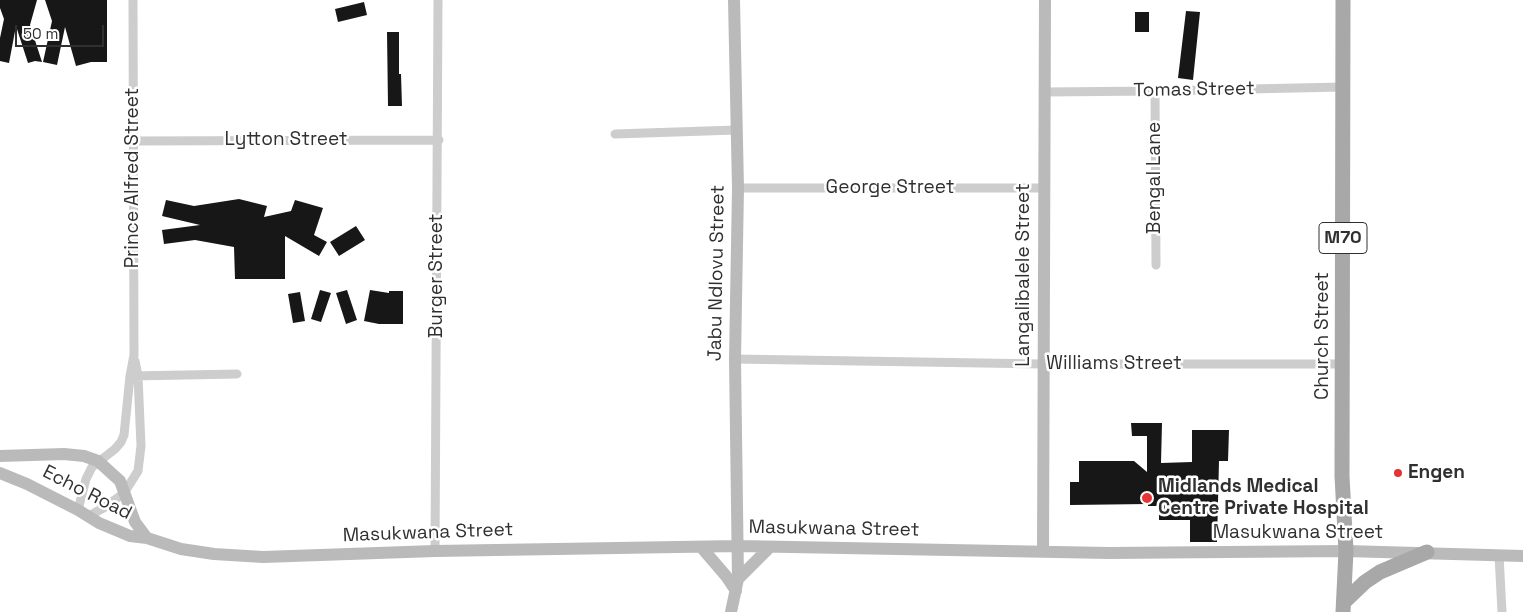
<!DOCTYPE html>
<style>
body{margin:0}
#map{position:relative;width:1523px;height:612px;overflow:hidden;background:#fff;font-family:"Space Grotesk",sans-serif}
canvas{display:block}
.scale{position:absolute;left:15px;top:25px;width:89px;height:22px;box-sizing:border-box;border:2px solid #303030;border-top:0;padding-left:6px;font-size:15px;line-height:18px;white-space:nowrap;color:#303030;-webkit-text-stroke:4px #fff;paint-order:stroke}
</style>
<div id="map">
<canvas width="1523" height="612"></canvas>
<div class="scale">50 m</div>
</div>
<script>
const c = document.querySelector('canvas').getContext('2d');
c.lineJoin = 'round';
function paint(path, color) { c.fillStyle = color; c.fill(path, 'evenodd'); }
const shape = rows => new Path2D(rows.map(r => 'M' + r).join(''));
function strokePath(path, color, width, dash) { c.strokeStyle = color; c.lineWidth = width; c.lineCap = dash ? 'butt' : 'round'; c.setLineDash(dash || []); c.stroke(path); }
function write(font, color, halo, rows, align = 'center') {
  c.font = font + ' "Space Grotesk",sans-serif'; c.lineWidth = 5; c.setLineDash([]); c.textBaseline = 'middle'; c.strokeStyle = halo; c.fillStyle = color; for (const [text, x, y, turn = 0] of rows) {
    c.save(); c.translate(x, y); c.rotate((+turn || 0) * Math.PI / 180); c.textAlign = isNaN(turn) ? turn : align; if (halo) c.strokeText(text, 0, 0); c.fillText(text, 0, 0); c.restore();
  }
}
paint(shape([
 [0,0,37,0,30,25,42,62,35,61,28,63,16,26,9,63,0,61,0,38,4,19,0,8],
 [45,0,107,0,107,62,91,62,76,66,65,27,57,65,43,62,52,21],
 [364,2,367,15,338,22,335,9],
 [1186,11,1200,12,1193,80,1178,78],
 [1135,12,1149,12,1149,32,1135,32],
 [387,32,399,32,399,74,401,74,402,106,388,106],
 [239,199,267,206,264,217,291,211,295,200,323,208,314,235,327,242,319,256,285,236,285,279,235,279,234,247,195,240,164,244,162,230,200,225,162,216,166,200,194,206],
 [356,226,365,240,339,256,330,242],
 [320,290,331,293,321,322,311,319],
 [347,290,357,320,346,324,336,293],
 [370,290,389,293,389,291,403,291,403,324,379,324,364,321],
 [300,292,305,321,293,323,288,294],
 [1131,423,1162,423,1161,463,1192,462,1192,430,1229,430,1228,461,1219,461,1217,542,1190,542,1190,520,1159,520,1159,506,1148,506,1148,504,1070,505,1070,482,1079,482,1079,461,1134,461,1147,472,1147,436,1132,436]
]), '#171717');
strokePath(shape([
 [1155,91,1156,265],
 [1044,92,1155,91,1343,87],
 [615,134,736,130],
 [133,141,439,140],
 [738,188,1043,188],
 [735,359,1043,364,1343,364],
 [132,376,237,374],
 [78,510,86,479,92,467,115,449,121,442,124,435,130,376,134,355,133,0],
 [89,516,105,507,124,493,138,471,141,446,138,376,135,361],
 [435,551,438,0],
 [1499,555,1502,612]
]), '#cdcdcd', 9);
strokePath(shape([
 [0,456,64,454,84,456,98,461,120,481,135,522,147,538],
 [0,473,27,484,78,510,99,523,130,536,147,538,181,549,214,554,263,557,435,551,738,546,1109,553,1346,551,1523,556],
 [702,548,726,576,736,591],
 [1043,551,1045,0],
 [738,579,769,548],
 [731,612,738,579,735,359,738,188,734,0]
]), '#bababa', 12);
strokePath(shape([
 [1343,0,1342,476,1346,551,1343,612],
 [1344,602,1365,582,1380,572,1427,552]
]), '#a8a8a8', 15);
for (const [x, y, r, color] of [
 [1398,473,5,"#e53336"],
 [1147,498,6,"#e53336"]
]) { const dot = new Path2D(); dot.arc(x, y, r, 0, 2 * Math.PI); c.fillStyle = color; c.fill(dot); strokePath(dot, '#fff', 2); }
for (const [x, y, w] of [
 [1343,238,48]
]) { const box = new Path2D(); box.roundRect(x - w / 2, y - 15.5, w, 31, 4); c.fillStyle = '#fff'; c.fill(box); strokePath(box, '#303030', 1); }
write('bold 18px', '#303030', null, [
 ["M70",1343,238]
]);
write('19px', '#303030', '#fff', [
 ["Tomas Street",1194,90,-1],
 ["Lytton Street",286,140],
 ["Prince Alfred Street",133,178,-90],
 ["Bengal Lane",1155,178,-90],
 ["George Street",890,188],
 ["Jabu Ndlovu Street",717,273,-89],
 ["Langalibalele Street",1024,275,-90],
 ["Burger Street",437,276,-90],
 ["Church Street",1323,336,-90],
 ["Williams Street",1114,364],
 ["Echo Road",87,493,27],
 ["Masukwana Street",834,529,1],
 ["Masukwana Street",428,533,-2],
 ["Masukwana Street",1298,533]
]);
write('bold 19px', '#303030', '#fff', [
 ["Engen",1408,473],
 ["Midlands Medical",1158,487],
 ["Centre Private Hospital",1158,509]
], 'left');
</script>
